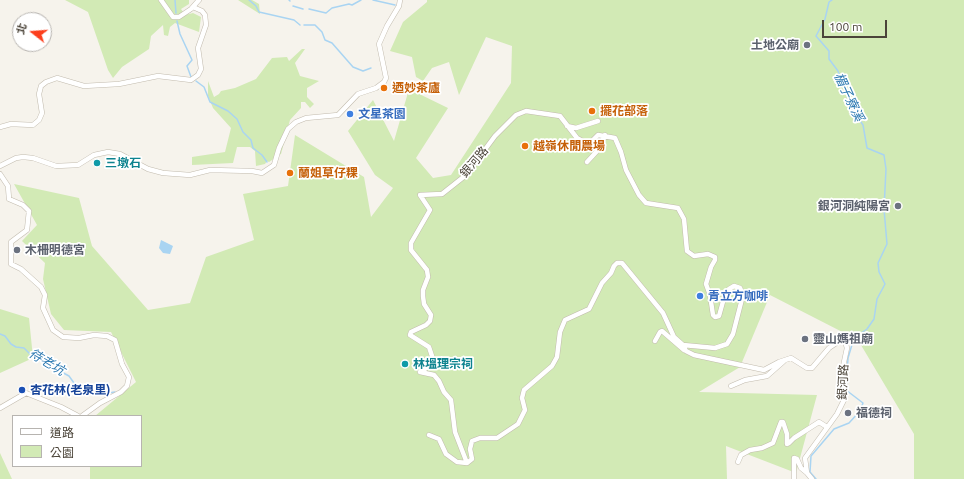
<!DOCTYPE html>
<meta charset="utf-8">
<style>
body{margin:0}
#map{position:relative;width:964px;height:479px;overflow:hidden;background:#f6f3ec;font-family:Ubuntu,"Noto Sans TC",sans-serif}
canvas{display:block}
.legend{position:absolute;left:12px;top:415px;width:130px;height:52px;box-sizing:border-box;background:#fff;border:1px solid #b7b4b0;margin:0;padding:5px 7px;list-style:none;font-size:12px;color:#4b4439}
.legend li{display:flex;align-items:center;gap:8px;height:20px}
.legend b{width:20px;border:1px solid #b7b4b0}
.north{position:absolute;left:12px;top:12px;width:40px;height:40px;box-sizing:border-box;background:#fff;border:1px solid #b7b4b0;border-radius:50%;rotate:287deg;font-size:11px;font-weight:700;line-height:16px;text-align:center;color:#4b4439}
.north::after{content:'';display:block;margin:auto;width:14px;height:18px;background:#fc3f1d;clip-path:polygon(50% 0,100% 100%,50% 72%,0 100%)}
.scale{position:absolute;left:822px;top:20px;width:65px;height:18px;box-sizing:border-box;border:2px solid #4b4439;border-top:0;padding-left:5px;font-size:12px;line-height:14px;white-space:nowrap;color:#4b4439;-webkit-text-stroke:3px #fff;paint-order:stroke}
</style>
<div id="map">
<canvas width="964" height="479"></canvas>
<ul class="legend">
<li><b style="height:5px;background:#fff"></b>道路</li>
<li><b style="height:11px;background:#d2eab5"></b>公園</li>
</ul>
<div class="north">北</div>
<div class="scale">100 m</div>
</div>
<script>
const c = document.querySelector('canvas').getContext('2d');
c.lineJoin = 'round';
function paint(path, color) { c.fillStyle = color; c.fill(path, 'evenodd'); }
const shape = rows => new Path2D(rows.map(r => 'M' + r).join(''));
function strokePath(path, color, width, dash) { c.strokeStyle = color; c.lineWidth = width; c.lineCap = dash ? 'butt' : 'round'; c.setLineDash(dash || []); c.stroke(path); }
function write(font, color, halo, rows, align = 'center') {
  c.font = font + ' Ubuntu,"Noto Sans TC",sans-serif'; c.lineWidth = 3.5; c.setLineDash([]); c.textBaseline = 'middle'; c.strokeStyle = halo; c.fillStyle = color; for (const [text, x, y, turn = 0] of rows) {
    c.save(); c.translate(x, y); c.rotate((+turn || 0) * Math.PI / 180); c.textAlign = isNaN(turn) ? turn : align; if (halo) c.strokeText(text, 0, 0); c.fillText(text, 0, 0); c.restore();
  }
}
paint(shape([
 [65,0,189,0,189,4,181,9,185,15,193,13,201,17,199,32,175,23,170,27,168,36,164,35,163,25,151,36,149,49,122,67,113,78,108,70,88,12],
 [238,0,252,0,259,4,260,14],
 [427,0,964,0,964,479,914,479,914,434,858,340,770,295,740,367,699,392,817,395,796,473,726,446,727,479,90,479,90,466,141,466,141,416,95,416,136,382,111,332,64,330,51,314,43,279,45,263,22,241,37,225,14,184,79,198,92,246,148,310,190,303,206,257,254,240,243,194,288,186,295,135,364,177,371,217,393,188,375,175,348,131,373,100,394,141,409,89,448,108,416,158,433,178,451,175,511,83,512,46,486,37,459,95,449,62,432,68,423,81,416,77,412,57,390,51,403,22,427,2],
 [302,49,305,49,295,63,300,76,319,81,307,88,307,97,314,104,310,108,305,102,301,102,301,108,290,120,281,154,269,162,267,161,265,164,256,166,255,151,250,147,237,147,233,163,192,165,192,157,225,152,231,128,213,108,208,96,208,81,214,97,219,94,221,91,235,88,256,79,272,58,287,57,289,61],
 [0,309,29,318,33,358,0,373],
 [0,453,12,479,0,479]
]), '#d2eab5');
paint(shape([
 [161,240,173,246,170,254,163,253,159,248]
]), '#a9d4f2');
strokePath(shape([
 [175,0,176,13],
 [249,0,256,6,259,12,294,20,300,25],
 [289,0,290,1],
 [373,0,395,5],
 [293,6,303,9],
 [309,9,326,13,332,8,349,4,352,5,361,0],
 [177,21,180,34,192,60,187,66,191,77],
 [304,25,315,25,322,32,325,40,332,43,353,67,363,71,371,68],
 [196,81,204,87,210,102,228,111,237,119,243,132,251,140,253,148,262,155,267,162],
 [0,334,5,336,11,344,16,347,24,348,32,356,69,376,79,390,94,395,115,392],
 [816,479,810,472,811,456,834,429,849,423,860,411,863,403,846,390,848,358,854,338,867,329,874,319,877,299,885,284,879,272,878,263,887,244,884,209,886,169,884,155,867,148,863,125,852,109,838,71,829,59,829,51,816,36,825,19,829,2,832,0]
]), '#a9d4f2', 1.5);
const street = shape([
 [161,0,173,17,179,17,191,9,199,0],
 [567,126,576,128,598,121],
 [0,127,11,124,33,125,39,120,42,113,39,94,41,86,46,82,57,78,84,86,119,84,158,76,191,80,198,75,201,69,198,48,206,25,205,15,202,11,193,7],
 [587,162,599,149,605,135],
 [0,166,16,158,23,157,33,158,56,166,78,165,94,155,108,152,120,154,148,169,163,173,190,175,210,170,252,171,262,173,274,165,279,148,288,129,296,122,306,118,338,115,358,94,376,88,384,82,386,78,379,44,387,26,399,6,400,0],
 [0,174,8,186,9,199,23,205,29,211,27,230,11,242,11,264,21,269,41,287,45,295,43,308,53,330,63,337,79,338,94,335,107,336,115,340,122,364,129,377,127,386,121,392,100,403,82,416],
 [655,341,660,332,662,331,684,350],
 [683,345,715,348,727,344,733,334,743,295,740,288,734,286,729,289,724,298,719,316,715,317,713,315,710,295,706,284,711,267,715,260,715,257,708,254,694,256,687,251,684,219,678,208,646,203,639,195,626,170,621,152,615,138,598,135,590,143,586,143,577,138,560,116,526,111,516,115,495,136,466,175,442,194,420,195,430,210,415,236,411,243,411,250,427,270,428,277,423,290,423,296,424,304,431,315,430,321,426,325,411,332,410,335,429,347,433,359,431,365,420,372,434,375,439,381,444,392,451,400,455,432,467,463,472,459,470,449,472,441,480,438,497,438,518,424,525,410,522,398,524,390,552,366,557,357,560,332,565,320,589,309,602,283,611,273,614,266,617,263,622,263,663,313,674,337,683,345,686,351,694,355,764,370,779,362,791,358,807,368,812,368,829,348,844,338,847,348,841,376,844,400,837,414,805,458,807,473,812,479],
 [731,386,745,380,767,376,784,361],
 [0,408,26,393,61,407,78,416],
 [429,435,439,439,446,454,457,462,467,463],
 [738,462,741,455,750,450,762,448,773,443,781,422,783,422,787,434,787,444,789,443,794,438,819,422,827,427],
 [794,479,794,458,797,459,801,468,807,473]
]);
strokePath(street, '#c2bbae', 5.5);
strokePath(street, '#fff', 4.5);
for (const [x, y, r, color] of [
 [807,45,4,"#6b7280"],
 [384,88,4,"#e8710a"],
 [592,111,4,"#e8710a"],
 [350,114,4,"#3f7fe0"],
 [525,146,4,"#e8710a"],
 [97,163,4,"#0f9aa8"],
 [290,173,4,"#e8710a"],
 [898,206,4,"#6b7280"],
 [17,250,4,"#6b7280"],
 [700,296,4,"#3f7fe0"],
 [805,339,4,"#6b7280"],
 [405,364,4,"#0f9aa8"],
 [22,390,4,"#1a4fb4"],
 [848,413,4,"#6b7280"]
]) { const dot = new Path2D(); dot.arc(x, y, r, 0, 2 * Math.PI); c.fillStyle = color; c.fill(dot); strokePath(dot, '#fff', 1.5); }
write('bold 12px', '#5b616d', '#fff', [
 ["土地公廟",799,45,"right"],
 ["銀河洞純陽宮",890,206,"right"],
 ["木柵明德宮",25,250],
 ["靈山媽祖廟",813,339],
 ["福德祠",856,413]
], 'left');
write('bold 12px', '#c56008', '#fff', [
 ["迺妙茶廬",392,88],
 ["擺花部落",600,111],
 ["越嶺休閒農場",533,146],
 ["蘭姐草仔粿",298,173]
], 'left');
write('bold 12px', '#366cbe', '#fff', [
 ["文星茶園",358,114],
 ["青立方咖啡",708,296]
], 'left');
write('12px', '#4b4439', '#fff', [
 ["銀河路",474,162,-50],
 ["銀河路",843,382,-87]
]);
write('bold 12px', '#0d838f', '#fff', [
 ["三墩石",105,163],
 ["林塭理宗祠",413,364]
], 'left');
write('bold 12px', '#164399', '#fff', [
 ["杏花林(老泉里)",30,390]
], 'left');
write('italic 13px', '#2e7ab2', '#fff', [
 ["楣子寮溪",849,97,65],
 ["待老坑",47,362,31]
]);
</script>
